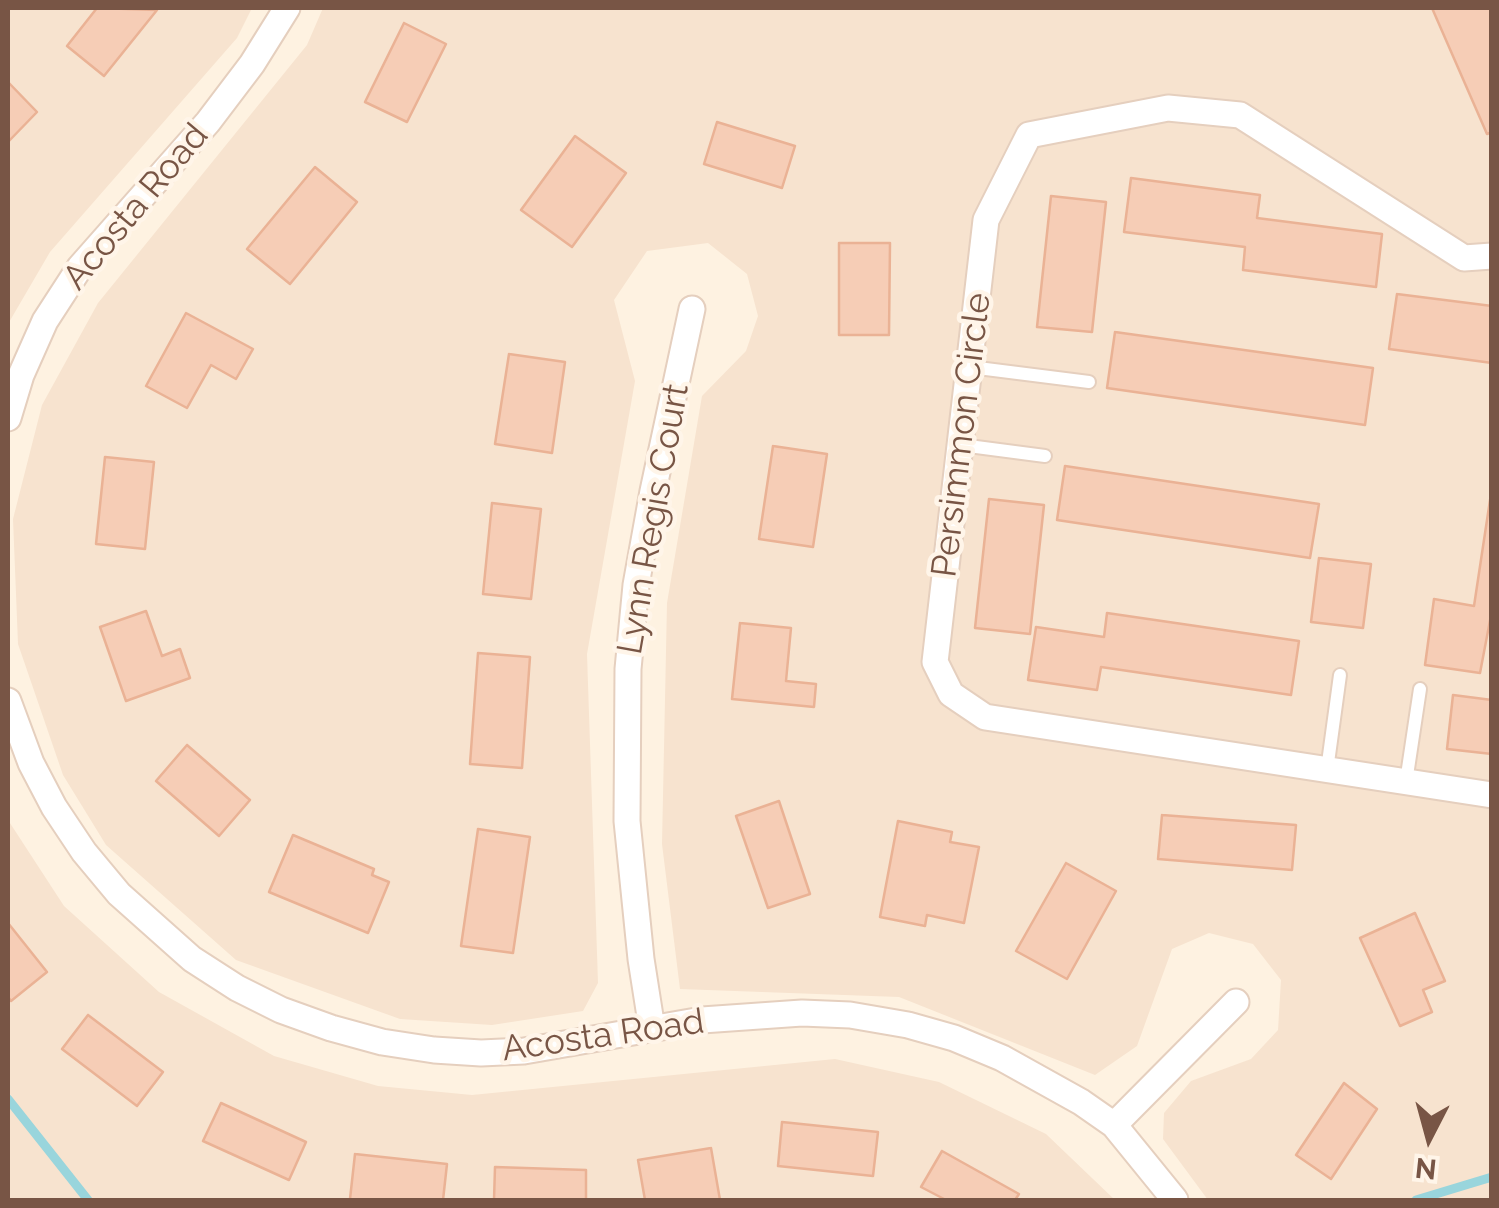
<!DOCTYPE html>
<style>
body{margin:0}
#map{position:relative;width:1499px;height:1208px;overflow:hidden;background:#fef2e1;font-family:Raleway,sans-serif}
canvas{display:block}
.frame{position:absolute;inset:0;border:10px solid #785545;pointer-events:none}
.north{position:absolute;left:1379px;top:1088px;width:100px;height:100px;-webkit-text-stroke:8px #fff5e9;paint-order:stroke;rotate:186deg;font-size:28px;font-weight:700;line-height:40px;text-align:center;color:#785545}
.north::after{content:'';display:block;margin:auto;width:35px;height:45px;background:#785545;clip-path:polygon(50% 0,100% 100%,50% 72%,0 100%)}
</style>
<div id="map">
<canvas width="1499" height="1208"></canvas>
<div class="frame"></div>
<div class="north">N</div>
</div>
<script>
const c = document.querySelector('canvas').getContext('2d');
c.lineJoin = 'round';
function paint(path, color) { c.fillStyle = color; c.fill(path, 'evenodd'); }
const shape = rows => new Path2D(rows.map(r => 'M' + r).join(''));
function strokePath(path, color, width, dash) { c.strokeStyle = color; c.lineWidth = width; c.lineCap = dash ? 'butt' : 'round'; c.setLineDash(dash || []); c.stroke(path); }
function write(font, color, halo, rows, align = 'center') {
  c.font = font + ' Raleway,sans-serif'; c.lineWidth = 9; c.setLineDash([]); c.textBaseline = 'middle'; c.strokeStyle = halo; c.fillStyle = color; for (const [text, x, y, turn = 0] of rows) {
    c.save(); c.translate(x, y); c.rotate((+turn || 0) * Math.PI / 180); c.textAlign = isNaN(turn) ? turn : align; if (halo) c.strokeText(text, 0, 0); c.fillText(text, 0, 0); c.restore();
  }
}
paint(shape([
 [8,8,252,8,237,38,50,252,8,324],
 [323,8,1491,8,1491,1200,1208,1200,1163,1139,1164,1113,1191,1081,1251,1059,1278,1030,1281,980,1253,944,1209,933,1172,949,1137,1046,1095,1075,899,997,680,989,662,844,667,603,702,396,746,351,758,316,747,274,708,243,647,251,614,300,635,381,587,654,598,983,583,1011,492,1025,400,1019,236,960,106,845,63,775,18,644,13,519,42,405,98,303,307,45],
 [8,820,64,906,159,992,274,1056,378,1086,472,1095,835,1059,939,1082,1046,1134,1115,1200,8,1200]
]), '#f7e3cf');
strokePath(shape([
 [8,1099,88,1200],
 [1416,1200,1492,1177]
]), '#99d5dc', 9);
const building = shape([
 [97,8,157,10,104,76,67,46,97,8],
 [1432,8,1492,8,1492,132,1487,134,1432,8],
 [404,23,446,44,407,122,365,102,404,23],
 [8,82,37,112,8,142,8,82],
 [717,122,795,146,782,188,704,164,717,122],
 [575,136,626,173,572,247,521,210,575,136],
 [315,167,357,202,290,284,247,249,315,167],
 [1131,178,1260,195,1257,218,1382,234,1376,287,1243,270,1245,247,1124,232,1131,178],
 [1051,196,1106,202,1092,332,1037,327,1051,196],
 [839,243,890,243,889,335,839,335,839,243],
 [1397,294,1492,306,1492,363,1389,349,1397,294],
 [186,313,253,349,236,379,211,365,187,408,146,386,186,313],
 [1115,332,1373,368,1365,425,1107,388,1115,332],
 [509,354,565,362,552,453,495,444,509,354],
 [773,446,827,454,813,547,759,539,773,446],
 [105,457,154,462,145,549,96,544,105,457],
 [1065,466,1319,504,1310,558,1057,520,1065,466],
 [1492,487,1492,610,1480,673,1425,665,1434,599,1474,606,1492,487],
 [989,499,1044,505,1030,634,975,628,989,499],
 [492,503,541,509,531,599,483,594,492,503],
 [1319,558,1371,564,1363,628,1311,622,1319,558],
 [146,611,162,656,180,649,190,678,126,701,100,627,146,611],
 [1107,613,1299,641,1291,695,1101,667,1097,690,1028,680,1036,627,1104,637,1107,613],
 [740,623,791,628,786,681,816,684,814,707,732,699,740,623],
 [478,653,530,657,522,768,470,764,478,653],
 [1453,695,1492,700,1492,754,1447,749,1453,695],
 [187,745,250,800,219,836,156,781,187,745],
 [779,801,810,894,768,908,736,816,779,801],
 [1162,815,1296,825,1292,870,1158,859,1162,815],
 [898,821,952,832,950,842,979,847,964,923,927,915,925,926,880,917,898,821],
 [478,829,530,837,513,953,461,946,478,829],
 [293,835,374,869,372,875,389,882,368,933,269,892,293,835],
 [1066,863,1116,891,1067,979,1016,951,1066,863],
 [1415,913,1445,981,1423,990,1432,1012,1400,1026,1360,938,1415,913],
 [8,923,47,972,11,1001,8,997,8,923],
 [88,1015,163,1072,137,1106,62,1049,88,1015],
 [1344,1083,1377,1109,1331,1179,1296,1155,1344,1083],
 [221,1103,306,1142,289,1180,203,1141,221,1103],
 [782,1122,878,1132,873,1176,778,1166,782,1122],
 [711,1148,720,1200,645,1200,638,1160,711,1148],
 [942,1151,1019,1194,1015,1200,946,1200,921,1187,942,1151],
 [355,1154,447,1164,443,1200,350,1199,355,1154],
 [495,1167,586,1170,586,1200,494,1200,495,1167]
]);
paint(building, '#f6cdb6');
strokePath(building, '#eab295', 2.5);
const lane = shape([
 [970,367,1089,382],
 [961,445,1045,456],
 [1327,770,1340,675],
 [1406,782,1420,689]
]);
const street = shape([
 [1492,256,1464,258,1240,115,1168,108,1029,135,986,220,935,662,951,694,985,717,1492,795],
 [8,418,21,375,45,321,80,267,208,122,252,64,287,8],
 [8,701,31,763,54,807,84,852,119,894,192,959,237,988,281,1010,331,1028,382,1042,434,1050,481,1053,524,1051,702,1020,802,1013,850,1015,908,1025,954,1038,1002,1058,1081,1102,1114,1125,1175,1200],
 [652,1029,641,959,627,821,628,669,636,585,653,491,692,309],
 [1114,1125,1236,1002]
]);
strokePath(lane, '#e5cfbe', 16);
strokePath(street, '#e5cfbe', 29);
strokePath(lane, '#fff', 12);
strokePath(street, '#fff', 25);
write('35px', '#785545', '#fff5e9', [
 ["Acosta Road",136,207,-50],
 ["Persimmon Circle",962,435,-83],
 ["Lynn Regis Court",654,519,-80],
 ["Acosta Road",603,1036,-8]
]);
</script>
